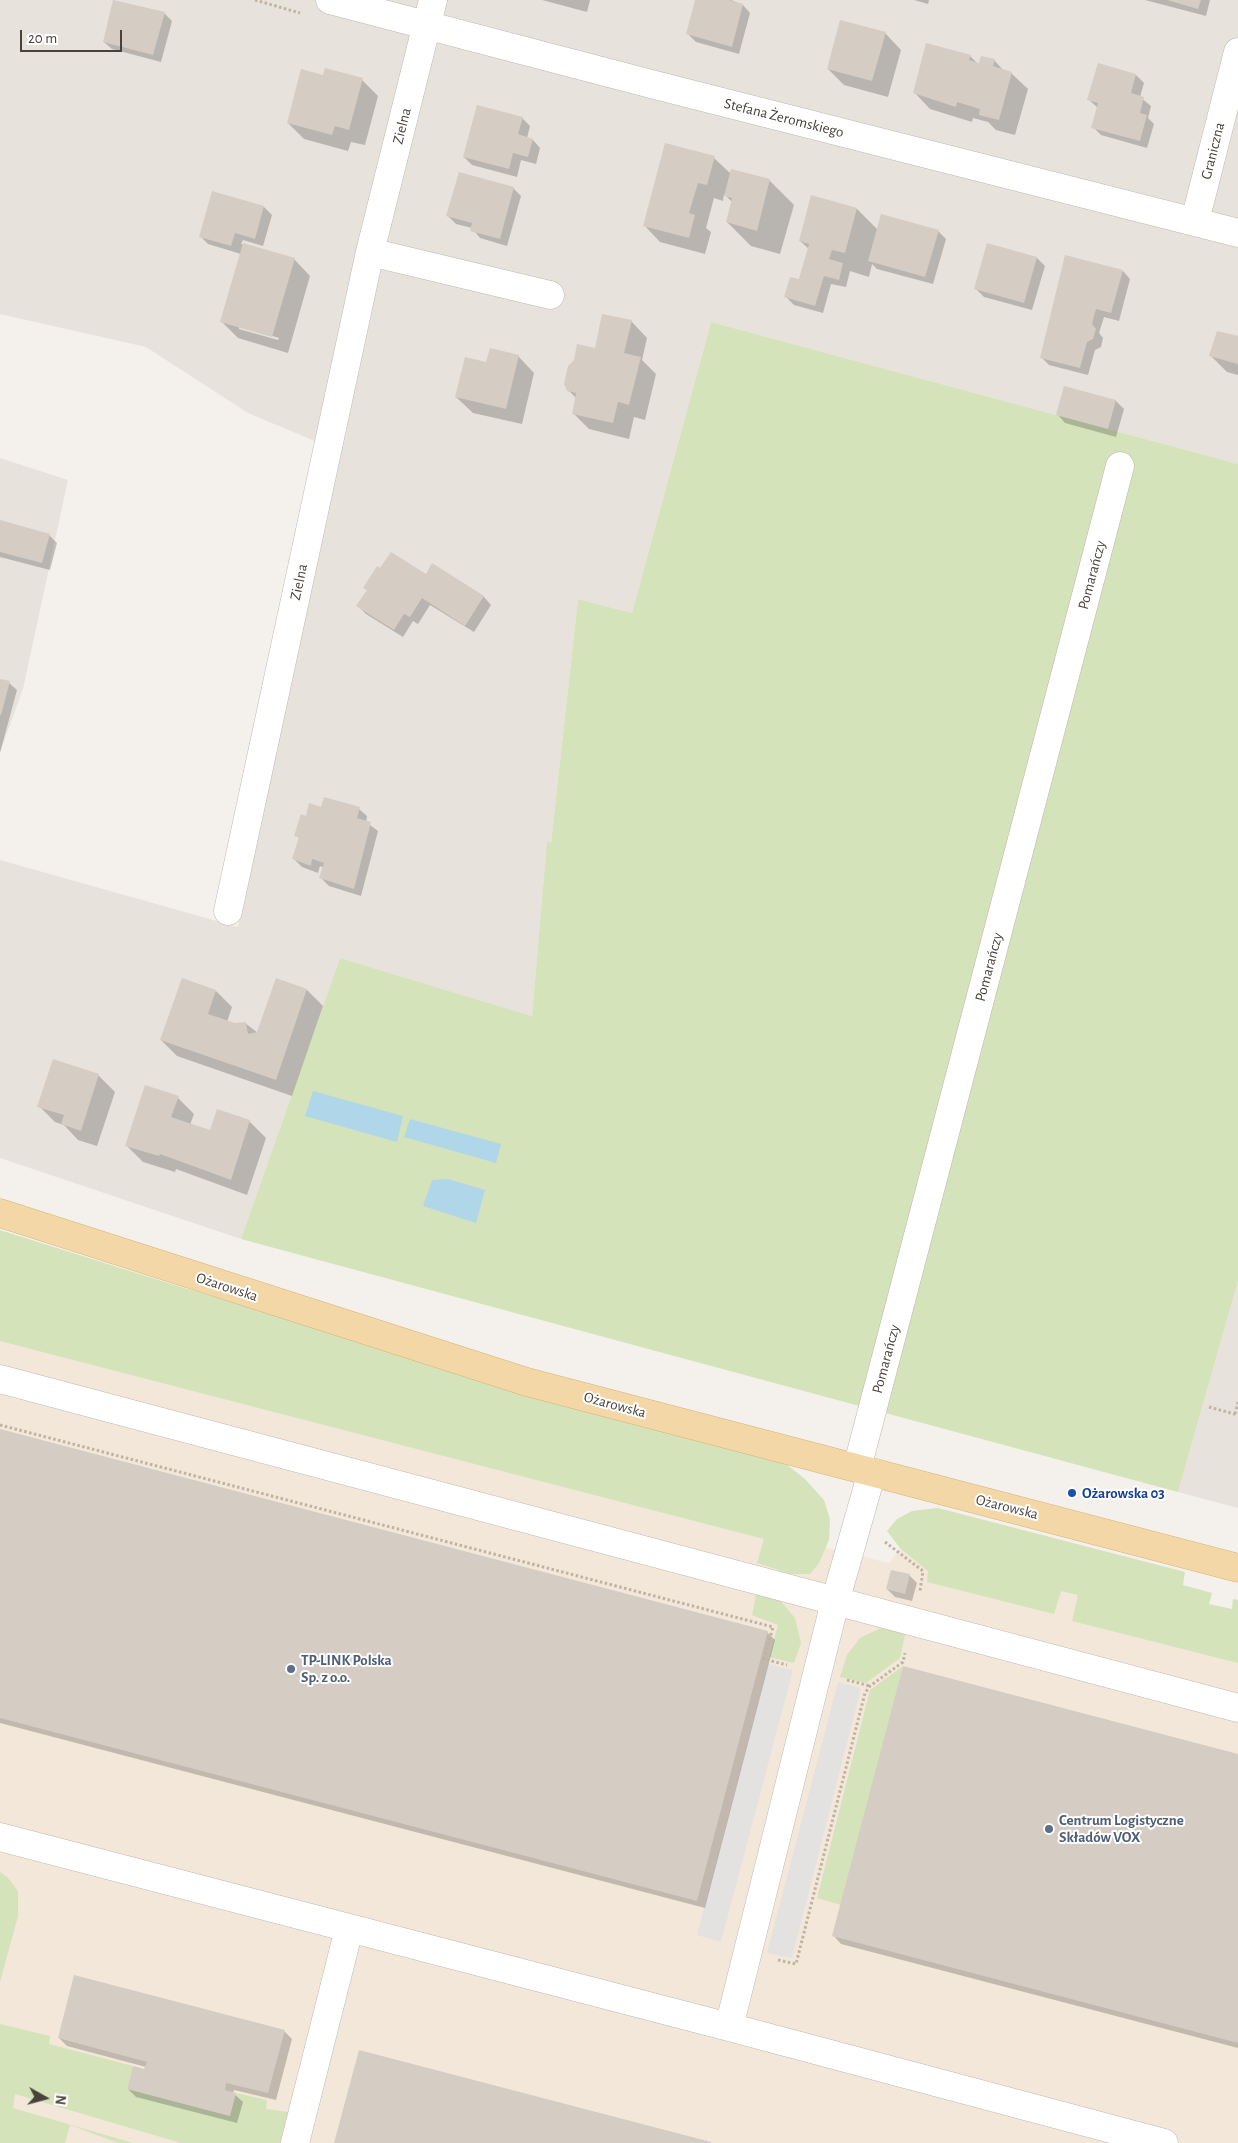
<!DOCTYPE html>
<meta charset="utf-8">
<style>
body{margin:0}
#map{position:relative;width:1238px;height:2143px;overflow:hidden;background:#f4f1ec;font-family:"Alegreya Sans",sans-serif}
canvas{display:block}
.north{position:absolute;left:20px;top:2073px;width:50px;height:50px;-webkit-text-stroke:4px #fff;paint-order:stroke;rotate:97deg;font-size:14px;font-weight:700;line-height:20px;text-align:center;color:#48423a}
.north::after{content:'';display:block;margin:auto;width:18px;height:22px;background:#48423a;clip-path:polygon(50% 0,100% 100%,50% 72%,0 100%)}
.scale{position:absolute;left:20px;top:30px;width:102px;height:22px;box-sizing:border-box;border:2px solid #48423a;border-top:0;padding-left:6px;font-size:15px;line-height:18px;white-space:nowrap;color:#48423a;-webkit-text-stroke:4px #fff;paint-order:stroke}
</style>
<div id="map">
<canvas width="1238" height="2143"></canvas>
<div class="north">N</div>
<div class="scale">20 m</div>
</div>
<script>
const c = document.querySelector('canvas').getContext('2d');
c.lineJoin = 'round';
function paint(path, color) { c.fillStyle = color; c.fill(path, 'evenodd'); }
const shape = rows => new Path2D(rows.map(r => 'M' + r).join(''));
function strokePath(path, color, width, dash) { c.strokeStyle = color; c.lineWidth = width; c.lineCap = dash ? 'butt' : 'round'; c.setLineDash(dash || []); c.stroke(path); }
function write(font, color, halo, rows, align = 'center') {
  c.font = font + ' "Alegreya Sans",sans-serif'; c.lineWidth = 4; c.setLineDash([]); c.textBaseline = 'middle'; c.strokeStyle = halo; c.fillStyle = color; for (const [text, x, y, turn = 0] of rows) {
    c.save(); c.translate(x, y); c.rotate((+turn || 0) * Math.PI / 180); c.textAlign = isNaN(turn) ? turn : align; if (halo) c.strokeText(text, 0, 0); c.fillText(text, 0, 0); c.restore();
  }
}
paint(shape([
 [0,0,1238,0,1238,464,711,322,632,613,578,599,551,843,547,842,532,1016,340,958,241,1239,0,1158,0,860,238,927,329,447,248,413,146,347,0,314],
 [0,458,68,480,23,689,0,752],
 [1238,1281,1238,1508,1178,1492]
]), '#e7e2db');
paint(shape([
 [0,1268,808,1543,889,1563,900,1548,1238,1627,1238,2143,0,2143]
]), '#f3e7da');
paint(shape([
 [711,322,1238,464,1238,1281,1178,1492,241,1239,340,958,532,1016,547,841,551,843,578,599,632,613],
 [0,1230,181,1287,786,1464,805,1479,824,1500,830,1519,829,1540,819,1563,810,1574,791,1574,757,1563,764,1539,0,1341],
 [938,1508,1185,1572,1183,1585,1212,1593,1209,1604,1232,1609,1233,1599,1238,1600,1238,1663,1072,1621,1078,1595,1061,1591,1054,1614,927,1582,928,1571,900,1548,887,1531,897,1519,912,1511],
 [757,1591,778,1598,795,1618,801,1643,794,1663,769,1657,778,1625,752,1615],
 [893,1627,906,1630,900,1658,866,1683,840,1677,847,1655,860,1638,881,1628],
 [903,1666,841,1905,817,1898,870,1690],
 [0,1872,8,1878,18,1891,18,1916,0,1982],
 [0,2024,50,2036,49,2044,133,2066,127,2089,229,2116,236,2093,267,2100,266,2109,288,2112,280,2143,181,2143,15,2094,13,2108,133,2143,118,2143,70,2125,65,2143,0,2143]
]), '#d4e3ba');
paint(shape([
 [768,1664,793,1670,721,1942,697,1935],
 [838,1682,861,1688,792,1958,767,1953]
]), '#e4e2e0');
paint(shape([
 [313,1091,403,1116,397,1142,305,1116],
 [410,1119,501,1144,496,1163,404,1137],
 [448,1179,485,1190,476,1223,423,1206,432,1180]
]), '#b0d6e9');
paint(shape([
 [542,0,590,0,587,12],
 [697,0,731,0,743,5,750,13,739,54,696,42,688,34],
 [914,0,929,0,928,4],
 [1145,0,1210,0,1206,16],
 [164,13,172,21,161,62,112,49,104,42],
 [885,33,901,50,888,97,844,85,828,69],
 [970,56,978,64,994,60,1004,71,1011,73,1028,89,1015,135,996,130,988,122,973,118,972,122,930,109,914,92],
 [1099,65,1136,75,1144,83,1140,97,1151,106,1148,118,1154,124,1147,148,1101,135,1093,127,1098,108,1089,100],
 [324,77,362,80,378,96,365,145,351,142,348,151,304,139,288,123],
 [522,118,530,126,527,138,533,140,540,148,536,164,521,160,517,177,472,165,464,157],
 [714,158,731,174,732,170,770,181,794,205,780,254,751,246,727,222,732,202,724,194,723,201,714,198,706,228,711,232,705,254,660,242,644,225],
 [513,188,521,196,507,246,480,238,472,228,456,224,448,216],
 [213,193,264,207,272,215,263,246,243,240,241,244,294,259,310,276,288,353,238,338,222,322,241,254,208,244,200,236],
 [239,326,279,338,278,340,239,329],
 [857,209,878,230,938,231,946,239,933,284,877,269,872,264,869,277,850,271,846,287,831,284,823,313,794,305,786,297,800,281,809,249,800,241],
 [1037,258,1045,266,1032,310,984,297,976,289],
 [1123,271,1130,279,1119,321,1104,317,1099,333,1103,338,1101,347,1095,350,1088,375,1049,365,1041,357],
 [631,321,647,338,642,360,656,374,645,420,634,417,629,439,589,429,573,413,576,398,568,390,595,349],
 [1238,338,1238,375,1227,372,1211,356],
 [518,356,534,373,522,424,473,413,456,397,487,364],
 [1065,388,1116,401,1124,409,1116,437,1065,423,1058,415],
 [0,522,49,535,57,543,50,570,0,557],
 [433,565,484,597,491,605,474,632,430,605,418,624,413,621,403,637,366,614,358,606,381,569,426,575],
 [0,680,9,683,17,690,0,753],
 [322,808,359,809,367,816,366,822,378,831,361,896,329,886,321,878,324,868,320,866,318,873,302,867,294,859,300,839,296,835,307,817],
 [277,980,307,990,323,1006,292,1096,177,1056,161,1040,216,991,232,1007,227,1022,235,1024,245,1023,258,1033],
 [54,1060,99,1076,115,1092,97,1146,78,1140,64,1125,55,1122,39,1106],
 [178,1098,194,1114,190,1125,211,1132,249,1121,266,1138,247,1195,176,1169,175,1172,143,1162,126,1145],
 [0,1431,767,1632,775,1640,705,1908,0,1723],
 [909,1575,917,1583,912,1601,895,1597,887,1589],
 [1238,1756,1238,2048,841,1944,834,1936],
 [284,2031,292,2039,276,2100,234,2090,233,2093,243,2102,237,2123,136,2097,128,2089,146,2067,67,2046,59,2038]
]), '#0003');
paint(shape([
 [113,0,165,12,153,55,103,42],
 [695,0,729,0,743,4,732,47,686,34],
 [1167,0,1201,0,1198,9],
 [840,20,886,32,872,81,827,69],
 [926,43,971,55,969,60,979,63,981,56,995,59,993,66,1012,72,999,120,979,115,980,109,957,102,956,107,913,93],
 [1098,63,1136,74,1131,93,1144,97,1140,113,1147,115,1140,141,1091,128,1098,103,1087,100],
 [325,68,363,78,349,130,335,126,332,135,287,123,301,69,323,75],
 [477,105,523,117,518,134,533,139,528,157,513,153,509,169,463,157],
 [665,143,715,156,707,185,698,183,689,213,695,215,689,238,643,226],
 [731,169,770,179,757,231,726,222,732,198,724,196],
 [459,172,514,187,500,239,470,231,472,223,446,216],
 [212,191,264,206,255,239,235,233,231,246,199,237],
 [811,195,857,208,845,253,832,250,829,259,843,263,839,280,824,276,815,306,784,297,790,277,799,279,809,244,799,241],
 [881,214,939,230,925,277,868,261],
 [243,243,295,258,272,337,220,322],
 [987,243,1037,257,1024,303,974,289],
 [1065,255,1123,270,1111,313,1096,309,1092,324,1096,329,1093,339,1087,342,1080,368,1040,358],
 [602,314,632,320,624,353,641,357,629,405,618,402,613,423,572,414,576,393,567,391,564,384,568,366,574,360,577,344,595,348],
 [1217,331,1238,336,1238,364,1209,356],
 [490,348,519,355,506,409,455,397,465,357,486,362],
 [1064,386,1116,400,1108,429,1056,415],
 [0,520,50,534,42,563,0,552],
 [391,552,426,574,432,563,484,596,465,626,422,598,410,617,404,614,394,630,356,606,367,590,363,588,377,566,380,568],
 [0,679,10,681,1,715,0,715],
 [324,797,360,807,357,818,371,822,354,889,319,878,324,863,312,859,311,866,292,859,299,837,294,836,301,814,306,816,309,803,321,807],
 [182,978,216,990,208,1014,235,1023,246,1022,248,1034,257,1032,276,978,307,989,276,1080,160,1040],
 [53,1059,99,1074,81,1131,61,1124,64,1115,37,1107],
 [145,1085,179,1096,171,1117,210,1130,217,1109,250,1120,231,1180,160,1154,159,1156,125,1146],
 [0,1429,768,1631,697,1901,0,1718],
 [891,1570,910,1574,905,1594,886,1589],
 [903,1666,1238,1754,1238,2043,832,1936],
 [74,1975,285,2030,268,2093,226,2083,225,2090,236,2093,230,2116,127,2089,133,2066,144,2069,147,2062,58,2038],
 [359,2050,711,2142,711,2143,334,2143]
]), '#d5ccc3');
const minor = shape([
 [330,0,655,85,1238,233],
 [1195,221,1238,52],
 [370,252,550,295],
 [228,911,370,252,433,0],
 [0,1379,1238,1708],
 [857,1468,1120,466],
 [0,1837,729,2027,1164,2143],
 [729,2027,835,1602,872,1472],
 [295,2143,349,1929]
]);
const major = shape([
 [0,1213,527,1382,1238,1568]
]);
strokePath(minor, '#bfb8af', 29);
strokePath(major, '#d7b377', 29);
strokePath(shape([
 [255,0,300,13],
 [1209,1407,1238,1415],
 [1235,1414,1238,1402],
 [0,1425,773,1627,764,1659,787,1665],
 [885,1542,923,1571,920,1591],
 [847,1680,870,1686],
 [778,1960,796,1964,865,1693,870,1686,903,1662,905,1653]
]), '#bfb3a2', 3, [2.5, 2.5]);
strokePath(minor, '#fff', 28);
strokePath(major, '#f3d7a6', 28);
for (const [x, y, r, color] of [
 [1072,1493,5,"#1a4fb4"],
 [291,1669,5,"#5c6f8a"],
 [1049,1829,5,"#5c6f8a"]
]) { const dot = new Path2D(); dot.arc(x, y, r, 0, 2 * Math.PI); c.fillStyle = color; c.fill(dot); strokePath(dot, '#fff', 2); }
write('15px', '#48423a', '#fff', [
 ["Stefana Żeromskiego",784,118,14],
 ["Zielna",402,126,-76],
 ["Graniczna",1213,151,-76],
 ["Pomarańczy",1092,575,-75],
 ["Zielna",299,582,-78],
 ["Pomarańczy",989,967,-75],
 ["Ożarowska",227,1287,18],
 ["Pomarańczy",886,1359,-75],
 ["Ożarowska",615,1405,15],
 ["Ożarowska",1007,1507,14]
]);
write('bold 15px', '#164399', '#fff', [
 ["Ożarowska 03",1082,1493]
], 'left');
write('bold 15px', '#4e5e75', '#fff', [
 ["TP-LINK Polska",301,1660],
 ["Sp. z o.o.",301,1677],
 ["Centrum Logistyczne",1059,1820],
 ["Składów VOX",1059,1837]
], 'left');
</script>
